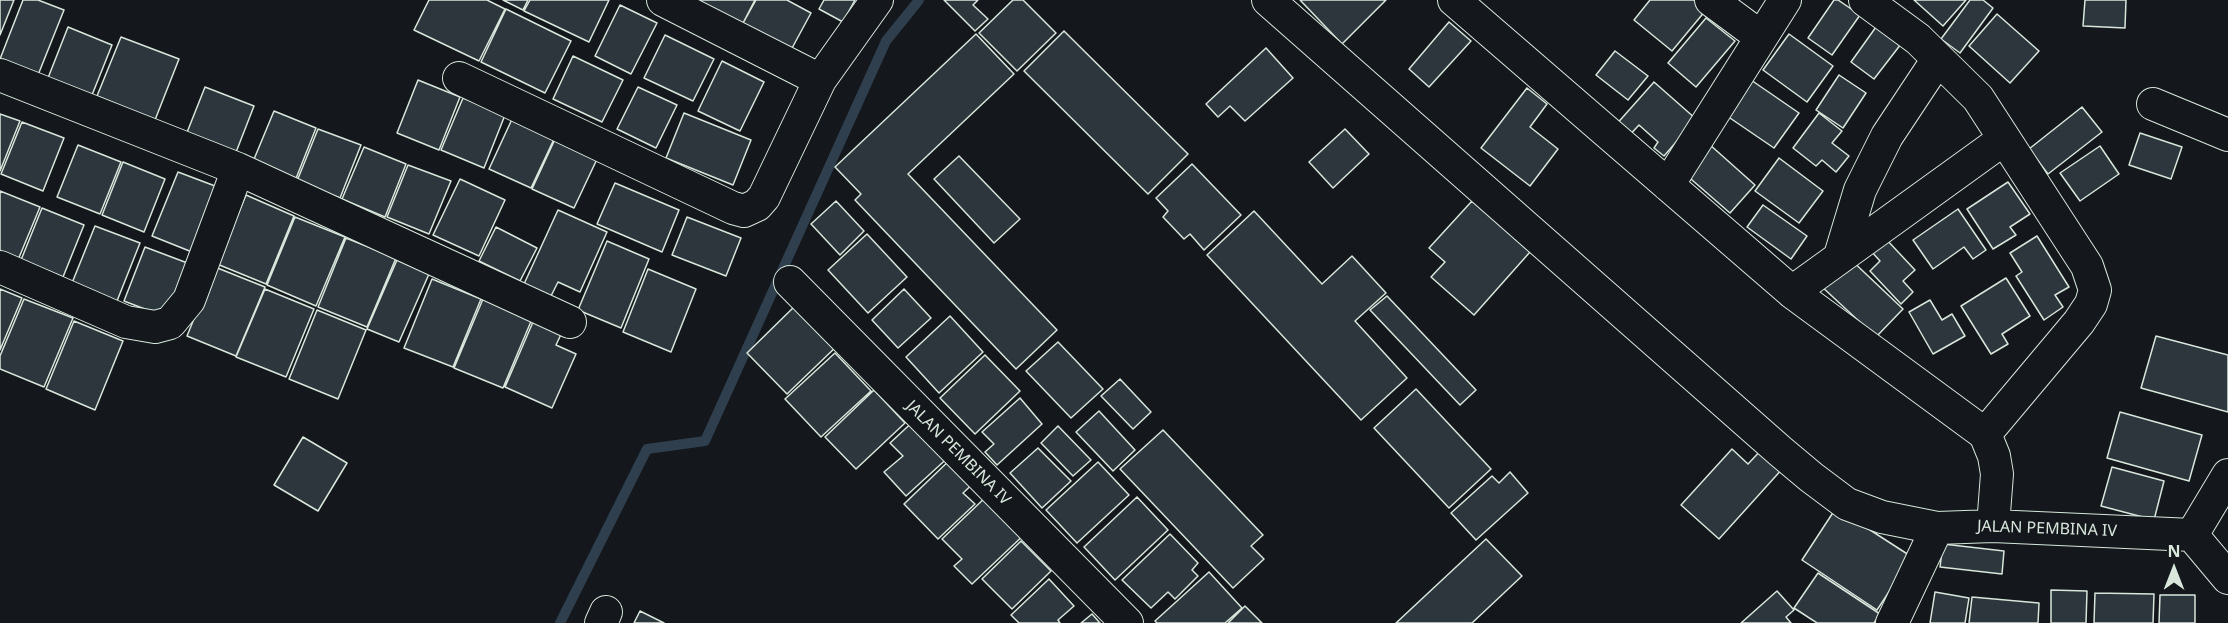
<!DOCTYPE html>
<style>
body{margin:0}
#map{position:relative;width:2228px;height:623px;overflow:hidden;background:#14181c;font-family:"Noto Sans",sans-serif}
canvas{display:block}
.north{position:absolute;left:2144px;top:539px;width:60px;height:60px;-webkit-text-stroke:4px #14181c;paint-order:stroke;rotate:0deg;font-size:16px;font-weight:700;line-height:24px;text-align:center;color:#d8e6dc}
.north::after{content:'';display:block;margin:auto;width:21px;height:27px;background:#d8e6dc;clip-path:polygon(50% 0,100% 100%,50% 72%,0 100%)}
</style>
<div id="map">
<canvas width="2228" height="623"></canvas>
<div class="north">N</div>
</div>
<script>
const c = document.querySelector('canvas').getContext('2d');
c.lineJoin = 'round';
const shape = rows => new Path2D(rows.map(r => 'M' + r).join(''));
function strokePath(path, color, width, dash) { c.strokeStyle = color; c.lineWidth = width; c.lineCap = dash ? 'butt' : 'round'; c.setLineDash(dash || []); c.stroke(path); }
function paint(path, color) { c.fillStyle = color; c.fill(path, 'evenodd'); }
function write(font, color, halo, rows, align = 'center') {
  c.font = font + ' "Noto Sans",sans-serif'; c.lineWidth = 4.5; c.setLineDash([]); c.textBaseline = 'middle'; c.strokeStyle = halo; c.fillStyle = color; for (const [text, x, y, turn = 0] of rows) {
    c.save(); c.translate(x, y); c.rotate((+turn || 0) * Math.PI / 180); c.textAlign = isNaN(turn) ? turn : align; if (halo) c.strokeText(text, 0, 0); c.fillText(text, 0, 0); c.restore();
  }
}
strokePath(shape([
 [560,623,647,449,705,441,886,41,919,0]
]), '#2f3f4d', 10);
const building = shape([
 [0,0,14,0,0,35,0,0],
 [23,0,38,0,64,10,38,75,0,59,23,0],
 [429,0,487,0,505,9,479,61,414,30,429,0],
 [503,0,528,0,523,10,503,0],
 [530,0,609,0,589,42,524,11,530,0],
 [696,0,755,0,742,25,696,0],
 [756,0,787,0,811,13,791,50,742,25,756,0],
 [824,0,855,0,843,22,819,9,824,0],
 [944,0,978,0,973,5,988,19,975,31,944,0],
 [1013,0,1023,0,1056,33,1017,71,979,33,1013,0],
 [1300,0,1386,0,1342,44,1300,0],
 [1650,0,1694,0,1706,10,1672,51,1634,20,1650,0],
 [1834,0,1838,0,1860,15,1832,55,1808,38,1834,0],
 [1914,0,1966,0,1943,26,1914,0],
 [1970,0,1983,0,1993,8,1960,53,1941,39,1970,0],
 [2085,0,2126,0,2125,28,2083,26,2085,0],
 [620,5,657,23,631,74,595,56,620,5],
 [506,9,571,41,545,93,481,62,506,9],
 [1997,14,2039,51,2010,83,1969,46,1997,14],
 [1706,18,1735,41,1696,87,1668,63,1706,18],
 [1449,22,1471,41,1429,87,1409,69,1449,22],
 [68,27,112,45,92,95,48,78,68,27],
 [1876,27,1901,44,1874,79,1851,62,1876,27],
 [1064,31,1188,154,1148,194,1024,71,1064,31],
 [976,34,1014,74,908,174,1057,330,1016,369,855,200,861,194,835,167,976,34],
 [1789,34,1833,66,1807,102,1763,70,1789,34],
 [665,35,714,59,693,101,644,78,665,35],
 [121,37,179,59,155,120,97,96,121,37],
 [1266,48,1293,78,1245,121,1230,106,1218,117,1206,104,1266,48],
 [1615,51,1648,76,1628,100,1596,75,1615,51],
 [573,56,623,80,602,122,553,99,573,56],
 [722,61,764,82,740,131,698,111,722,61],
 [1839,75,1866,93,1843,128,1816,110,1839,75],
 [418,80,460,97,439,150,397,133,418,80],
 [1751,80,1799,113,1774,148,1727,116,1751,80],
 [1654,82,1696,119,1664,156,1654,148,1658,142,1639,125,1627,138,1614,127,1654,82],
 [205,87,254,106,233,160,184,140,205,87],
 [638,87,677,105,656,148,617,129,638,87],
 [1527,88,1547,104,1530,127,1558,149,1530,186,1481,148,1527,88],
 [463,98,505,115,484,168,441,150,463,98],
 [2082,107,2102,132,2048,174,2029,149,2082,107],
 [274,111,316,128,295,181,252,164,274,111],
 [684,113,751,140,733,185,666,158,684,113],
 [1819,113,1842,131,1832,143,1849,156,1836,172,1822,160,1816,166,1793,148,1819,113],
 [0,114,20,121,0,171,0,114],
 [513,117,555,137,531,188,489,169,513,117],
 [22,122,64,138,43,191,1,174,22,122],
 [318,129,361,145,340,198,297,181,318,129],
 [1345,129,1369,154,1333,188,1309,162,1345,129],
 [2140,133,2182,147,2171,179,2129,165,2140,133],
 [556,137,598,157,574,208,532,189,556,137],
 [1709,144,1755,185,1730,213,1684,173,1709,144],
 [78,145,121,162,100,214,57,197,78,145],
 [2100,146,2119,174,2080,201,2060,173,2100,146],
 [364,147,406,164,385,217,342,199,364,147],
 [959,156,1020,219,994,243,934,179,959,156],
 [1779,158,1823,191,1799,223,1755,191,1779,158],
 [123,162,165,179,144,232,102,215,123,162],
 [1192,164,1241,215,1204,250,1190,234,1184,239,1163,217,1168,211,1156,198,1192,164],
 [408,165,451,181,429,234,387,217,408,165],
 [178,172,223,189,197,254,152,236,178,172],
 [460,179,505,200,479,256,433,235,460,179],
 [2008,182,2030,214,2010,227,2016,235,1993,249,1967,209,2008,182],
 [615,183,679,210,662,252,597,224,615,183],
 [0,191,40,207,18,260,0,252,0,191],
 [246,195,294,216,266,284,217,264,246,195],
 [836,201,864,231,840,255,811,224,836,201],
 [1472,201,1530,252,1474,315,1431,277,1445,262,1429,248,1472,201],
 [1763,205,1807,236,1791,259,1747,227,1763,205],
 [42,208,84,225,63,277,21,260,42,208],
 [1958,209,1986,250,1973,259,1964,247,1933,269,1913,240,1958,209],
 [558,210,607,232,580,292,558,282,551,296,524,284,558,210],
 [1254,211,1322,284,1352,256,1386,293,1355,321,1407,378,1361,420,1207,255,1254,211],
 [295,217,345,237,316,306,267,285,295,217],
 [687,217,741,238,726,276,672,255,687,217],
 [95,226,140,243,117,301,72,283,95,226],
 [496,227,537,248,520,281,479,261,496,227],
 [867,234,907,277,868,313,828,270,867,234],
 [2037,236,2069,287,2055,295,2063,307,2044,320,2016,276,2022,272,2010,253,2037,236],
 [346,238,396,258,367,327,318,307,346,238],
 [1885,238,1915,270,1903,281,1913,292,1901,304,1870,271,1880,261,1871,251,1885,238],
 [607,241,649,259,621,328,578,310,607,241],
 [145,247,190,264,168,318,124,301,145,247],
 [1847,256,1903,309,1876,337,1820,285,1847,256],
 [397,260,429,274,399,342,367,329,397,260],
 [215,267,265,287,236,356,187,336,215,267],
 [648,269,696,289,671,352,623,332,648,269],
 [2006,278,2030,316,2002,334,2008,344,1991,354,1961,306,2006,278],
 [432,279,481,299,453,367,404,348,432,279],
 [0,289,22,298,0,350,0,289],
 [265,289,314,309,286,377,236,357,265,289],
 [904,289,931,318,898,348,872,320,904,289],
 [1387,296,1476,390,1460,405,1370,310,1387,296],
 [24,299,73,318,44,387,0,369,0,356,24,299],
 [483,299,532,319,503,388,454,368,483,299],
 [1930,300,1942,320,1952,314,1965,336,1933,354,1909,312,1930,300],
 [798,303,838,345,787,394,747,353,798,303],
 [317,310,366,330,338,399,289,379,317,310],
 [536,315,564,328,556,345,576,354,552,408,505,387,536,315],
 [950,316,983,352,939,393,906,357,950,316],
 [74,321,123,341,95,410,46,389,74,321],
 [2156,336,2228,355,2228,412,2141,388,2156,336],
 [1058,342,1103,389,1071,418,1026,371,1058,342],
 [835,353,871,391,821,437,785,399,835,353],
 [985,355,1020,391,975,434,940,398,985,355],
 [1120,379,1151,412,1133,429,1101,396,1120,379],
 [1416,389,1491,469,1449,508,1374,428,1416,389],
 [874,390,905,423,856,469,825,437,874,390],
 [1020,398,1042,424,997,465,985,452,994,444,982,432,1020,398],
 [1099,411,1135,450,1113,471,1076,432,1099,411],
 [2120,412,2202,435,2189,481,2107,458,2120,412],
 [919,416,953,453,906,496,884,472,903,456,890,443,919,416],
 [1058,426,1091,460,1073,476,1041,443,1058,426],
 [1163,430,1263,535,1251,546,1264,559,1233,588,1120,469,1163,430],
 [303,437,347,463,318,511,274,485,303,437],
 [1038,448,1071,481,1042,508,1010,473,1038,448],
 [1763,448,1784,467,1719,539,1681,505,1732,449,1748,464,1763,448],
 [955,455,978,479,963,493,975,504,938,539,904,504,955,455],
 [1098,462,1129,495,1077,543,1046,510,1098,462],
 [2112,467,2164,481,2154,520,2101,506,2112,467],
 [1510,472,1528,493,1476,540,1451,513,1492,476,1499,483,1510,472],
 [990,493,1028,531,972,584,954,566,962,559,942,539,990,493],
 [1137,497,1168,530,1115,580,1084,547,1137,497],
 [1836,508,1912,557,1877,610,1802,560,1836,508],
 [1170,534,1198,563,1192,570,1198,576,1175,599,1168,592,1151,608,1122,580,1170,534],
 [1486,539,1522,576,1472,623,1396,623,1486,539],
 [1021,541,1051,571,1012,609,982,579,1021,541],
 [1943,544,2004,551,2002,574,1940,567,1943,544],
 [1209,572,1242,608,1225,623,1157,623,1155,621,1209,572],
 [1818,573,1880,614,1874,623,1817,623,1794,608,1818,573],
 [1049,579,1074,606,1058,620,1060,623,1019,623,1011,615,1049,579],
 [2051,590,2087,591,2086,623,2051,623,2051,590],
 [1777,591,1794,610,1786,617,1791,623,1741,623,1777,591],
 [1935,592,1969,598,1965,623,1930,623,1935,592],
 [2095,593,2154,594,2153,623,2094,623,2095,593],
 [2160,595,2195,595,2195,623,2159,623,2160,595],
 [1972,597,2039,603,2038,623,1969,623,1972,597],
 [1245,606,1262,623,1228,623,1245,606],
 [640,611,664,623,634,623,640,611],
 [1092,614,1100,623,1081,623,1092,614]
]);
paint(building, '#2c363c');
strokePath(building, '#d8e6dc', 1.5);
const street = shape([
 [1268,0,1780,451,1811,477,1847,504,1882,517,1937,528,1993,526,2192,535,2228,475],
 [1454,0,1792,292,1985,434,1994,456,1997,474,1993,526],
 [1711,0,1761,37],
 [1865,0,1918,39,1978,98,2087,266,2095,290,2091,304,2079,322,1985,434],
 [0,75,238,169,570,322],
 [459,78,733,208,744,211,757,205,764,197,820,80,663,0],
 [820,80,877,0],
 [2153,104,2228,135],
 [1668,185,1785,0],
 [1840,256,1860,190,1887,136,1938,59],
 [0,267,126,322,155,327,170,323,189,300,238,169],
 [790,282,1127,623],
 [1792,292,2004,139],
 [2192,535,2228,578],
 [601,623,606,612],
 [1892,623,1937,528]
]);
strokePath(street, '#d8e6dc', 34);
strokePath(street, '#14181c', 32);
write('16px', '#d8e6dc', '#14181c', [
 ["JALAN PEMBINA IV",958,453,45],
 ["JALAN PEMBINA IV",2047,529,2]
]);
</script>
